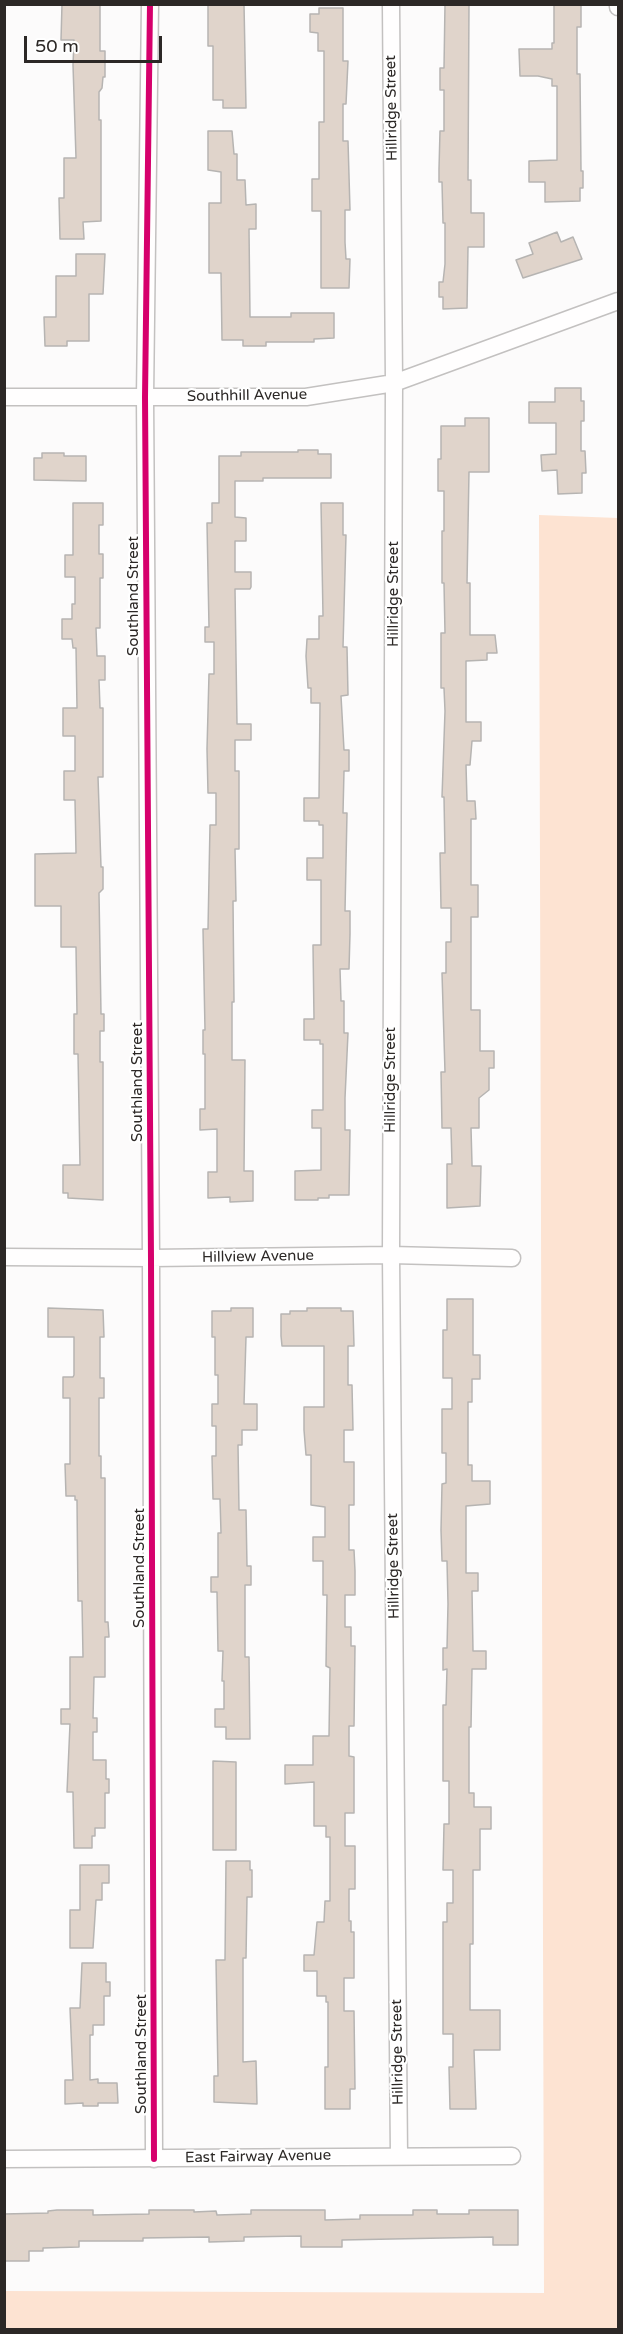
<!DOCTYPE html>
<style>
body{margin:0}
#map{position:relative;width:623px;height:2334px;overflow:hidden;background:#fcfbfb;font-family:"Varela Round",sans-serif}
canvas{display:block}
.frame{position:absolute;inset:0;border:6px solid #2c2826;pointer-events:none}
.scale{position:absolute;left:24px;top:36px;width:138px;height:27px;box-sizing:border-box;border:3px solid #2c2826;border-top:0;padding-left:8px;font-size:18px;line-height:21px;white-space:nowrap;color:#2c2826;-webkit-text-stroke:4px #fff;paint-order:stroke}
</style>
<div id="map">
<canvas width="623" height="2334"></canvas>
<div class="frame"></div>
<div class="scale">50 m</div>
</div>
<script>
const c = document.querySelector('canvas').getContext('2d');
c.lineJoin = 'round';
function paint(path, color) { c.fillStyle = color; c.fill(path, 'evenodd'); }
const shape = rows => new Path2D(rows.map(r => 'M' + r).join(''));
function strokePath(path, color, width, dash) { c.strokeStyle = color; c.lineWidth = width; c.lineCap = dash ? 'butt' : 'round'; c.setLineDash(dash || []); c.stroke(path); }
function write(font, color, halo, rows, align = 'center') {
  c.font = font + ' "Varela Round",sans-serif'; c.lineWidth = 4.5; c.setLineDash([]); c.textBaseline = 'middle'; c.strokeStyle = halo; c.fillStyle = color; for (const [text, x, y, turn = 0] of rows) {
    c.save(); c.translate(x, y); c.rotate((+turn || 0) * Math.PI / 180); c.textAlign = isNaN(turn) ? turn : align; if (halo) c.strokeText(text, 0, 0); c.fillText(text, 0, 0); c.restore();
  }
}
paint(shape([
 [539,515,618,518,618,2329,5,2329,5,2291,544,2293]
]), '#fde3d2');
const building = shape([
 [62,4,100,4,100,51,105,51,105,77,103,77,102,88,99,92,99,120,101,120,101,221,83,222,84,239,60,239,59,198,64,198,64,158,76,158,73,65,74,40,61,40,62,4],
 [208,4,244,4,246,108,223,108,223,100,213,100,213,46,208,46,208,4],
 [445,4,469,4,468,180,471,180,471,213,484,213,484,247,468,247,467,308,443,309,443,297,439,297,439,282,443,282,445,264,445,223,443,223,442,182,439,182,439,169,440,131,444,131,444,90,440,90,440,68,444,68,445,4],
 [554,4,581,5,581,27,577,27,577,74,580,74,581,171,583,171,583,188,580,188,580,201,545,202,545,182,529,182,529,161,557,160,557,86,552,86,552,79,538,76,520,76,519,49,552,49,552,43,554,43,554,4],
 [319,8,343,8,343,61,348,61,346,104,343,104,343,141,348,141,350,210,345,210,345,242,346,259,350,259,349,288,321,288,321,211,312,211,312,179,319,179,319,122,324,122,324,51,318,51,318,33,310,32,310,14,319,14,319,8],
 [208,131,232,131,234,154,237,154,237,180,245,180,246,205,256,204,256,229,249,229,250,317,291,317,291,313,334,313,334,338,314,339,314,342,266,342,266,346,243,346,243,340,222,340,221,273,209,273,209,203,221,203,221,172,208,170,208,131],
 [557,232,561,242,573,237,582,259,523,278,516,260,533,254,529,243,557,232],
 [76,254,105,254,103,294,89,294,89,341,67,341,67,346,45,346,44,317,56,317,56,276,76,276,76,254],
 [555,388,581,388,581,401,584,401,584,421,581,421,581,451,585,451,586,473,582,473,582,493,558,494,557,470,542,471,541,455,556,454,556,423,529,423,529,402,555,402,555,388],
 [465,418,489,418,489,472,469,472,467,583,470,583,470,635,495,635,497,653,487,653,487,660,466,661,466,722,481,722,481,741,472,741,470,765,466,765,467,801,475,801,476,819,471,819,471,885,478,885,478,917,471,917,471,1010,480,1010,480,1051,494,1051,494,1068,489,1068,489,1090,479,1098,479,1128,471,1128,472,1164,472,1166,481,1166,480,1206,447,1208,447,1164,452,1164,451,1128,442,1128,441,1072,445,1072,442,973,446,973,446,942,451,942,451,908,441,908,440,853,445,853,444,797,442,797,445,711,444,688,441,688,441,633,445,633,444,583,442,583,442,531,444,531,444,491,438,491,438,459,441,459,441,426,465,426,465,418],
 [298,450,318,450,318,454,331,454,331,478,263,478,263,481,235,481,235,517,246,518,246,541,235,541,235,572,251,572,251,587,250,589,235,589,237,724,251,724,251,740,235,740,235,771,239,771,239,849,235,849,236,901,233,901,234,1002,232,1002,232,1060,245,1060,244,1171,253,1171,253,1201,230,1202,230,1197,208,1198,208,1172,217,1172,217,1129,200,1130,200,1109,205,1109,205,1054,203,1054,203,1030,205,1030,203,929,208,929,210,825,216,825,216,793,208,793,207,749,209,674,214,674,214,642,205,642,205,627,209,627,207,523,212,523,212,503,219,503,219,456,241,456,241,452,298,452,298,450],
 [42,453,64,453,64,456,86,456,86,481,34,480,34,458,42,458,42,453],
 [73,503,103,503,103,525,99,525,99,554,103,554,103,578,100,578,100,628,96,628,97,656,105,656,105,680,99,680,100,708,103,708,103,777,98,777,101,867,103,867,103,889,99,893,101,1014,104,1014,104,1031,100,1031,100,1062,103,1062,103,1200,68,1198,68,1193,63,1193,63,1165,80,1165,78,1054,74,1054,74,1014,77,1014,76,947,61,947,61,906,35,906,35,854,76,853,75,800,64,800,64,771,75,771,75,736,63,736,63,708,77,708,76,648,73,648,72,639,62,639,62,619,72,619,72,604,75,604,75,577,65,577,65,555,73,555,73,503],
 [321,503,343,503,343,535,346,535,343,647,347,647,348,695,341,696,344,750,349,750,349,771,344,771,343,813,347,813,345,911,350,911,350,934,349,969,340,969,341,1001,344,1001,344,1033,348,1033,345,1098,345,1130,350,1130,349,1195,329,1195,329,1198,318,1198,318,1200,295,1200,295,1171,321,1170,321,1128,312,1128,312,1110,323,1110,323,1044,320,1044,320,1040,304,1040,304,1019,314,1019,313,945,321,945,321,880,307,880,307,858,323,858,323,825,319,825,319,821,304,821,304,798,319,798,320,703,311,703,311,688,308,688,306,656,307,639,319,639,319,616,323,616,321,503],
 [447,1299,473,1299,473,1355,480,1355,480,1379,472,1379,472,1402,468,1402,468,1465,472,1465,472,1481,490,1481,490,1504,466,1506,466,1573,478,1573,478,1591,472,1591,473,1651,486,1651,486,1669,472,1669,471,1727,469,1727,469,1793,474,1793,474,1807,491,1807,491,1829,480,1829,480,1870,473,1870,473,1944,470,1944,470,2010,500,2010,500,2050,474,2050,476,2109,450,2109,449,2067,453,2067,453,2034,443,2034,443,1922,447,1922,447,1903,453,1903,453,1870,443,1870,444,1824,449,1824,449,1781,443,1781,443,1705,446,1705,447,1669,443,1670,443,1648,447,1648,448,1604,447,1561,442,1561,441,1530,442,1484,446,1483,446,1453,442,1453,442,1409,452,1409,452,1378,443,1378,443,1330,447,1330,447,1299],
 [48,1308,103,1310,104,1337,100,1337,100,1378,104,1378,104,1398,99,1398,99,1456,101,1456,101,1478,105,1478,105,1622,108,1622,109,1637,105,1637,105,1677,94,1677,93,1718,97,1718,97,1732,93,1732,93,1760,106,1760,106,1779,109,1779,109,1793,105,1793,105,1828,95,1828,95,1836,92,1836,92,1848,74,1848,73,1792,67,1792,70,1724,61,1724,61,1709,70,1709,70,1657,83,1657,82,1601,78,1601,77,1500,75,1500,75,1496,66,1496,65,1464,70,1464,70,1398,63,1398,63,1377,73,1377,74,1375,74,1337,48,1337,48,1308],
 [231,1308,253,1308,253,1337,246,1337,244,1404,257,1404,257,1430,242,1430,242,1445,238,1445,239,1510,246,1510,247,1566,251,1566,251,1585,245,1585,245,1657,249,1657,250,1739,226,1739,226,1727,215,1727,215,1709,224,1709,224,1681,222,1681,223,1651,218,1651,217,1592,211,1592,211,1577,218,1577,218,1533,221,1533,220,1499,213,1499,212,1456,216,1456,216,1426,212,1426,212,1404,218,1404,218,1375,215,1375,215,1337,212,1337,212,1311,231,1311,231,1308],
 [307,1308,341,1308,341,1311,353,1311,354,1346,348,1346,348,1385,352,1385,353,1430,344,1430,344,1462,354,1462,354,1505,349,1505,349,1550,354,1550,355,1571,355,1595,345,1595,345,1627,351,1627,351,1646,355,1646,354,1726,349,1726,349,1756,354,1757,354,1813,345,1813,345,1846,355,1846,355,1889,349,1889,349,1921,351,1921,351,1932,354,1932,354,1978,344,1978,344,2011,354,2011,355,2089,350,2089,350,2109,325,2109,325,2067,328,2067,328,2002,326,2002,326,1996,317,1996,317,1971,304,1971,304,1955,314,1955,317,1922,324,1922,325,1901,330,1901,330,1837,326,1837,326,1826,314,1826,314,1782,285,1784,285,1765,313,1765,313,1736,329,1736,330,1668,326,1666,327,1595,323,1595,323,1561,313,1561,313,1537,325,1537,325,1507,311,1505,311,1455,306,1455,304,1430,304,1407,324,1407,324,1346,282,1346,281,1336,281,1314,290,1314,290,1311,307,1311,307,1308],
 [213,1761,236,1762,236,1850,213,1850,213,1761],
 [226,1861,250,1861,250,1870,252,1870,252,1897,247,1897,246,1958,243,1958,243,2062,256,2061,257,2104,214,2102,214,2076,218,2076,216,1960,225,1960,226,1861],
 [80,1865,109,1865,109,1883,102,1883,102,1900,96,1900,93,1948,70,1948,70,1910,80,1910,80,1865],
 [82,1963,106,1963,106,1982,110,1982,110,1996,104,1996,104,2025,93,2025,93,2035,90,2035,90,2080,98,2079,98,2083,117,2083,118,2103,98,2103,98,2106,83,2106,83,2103,65,2104,65,2080,73,2080,70,2008,80,2008,82,1963],
 [57,2210,93,2210,93,2215,149,2214,149,2210,194,2210,194,2212,216,2211,217,2215,251,2214,251,2210,325,2210,325,2220,360,2219,360,2215,413,2215,413,2210,437,2210,437,2214,469,2214,469,2210,518,2210,518,2245,493,2245,493,2237,342,2240,342,2247,301,2247,301,2236,244,2237,244,2241,209,2242,209,2237,143,2238,143,2241,79,2241,79,2247,43,2248,43,2251,29,2251,29,2261,4,2261,4,2214,48,2213,48,2211,57,2210]
]);
paint(building, '#e0d4cb');
strokePath(building, '#b6b4b2', 1.5);
const minor = shape([
 [150,4,145,397,151,1258,154,2159],
 [391,4,394,383,391,1255,399,2156],
 [618,4,618,7],
 [4,397,306,397,394,383,618,301],
 [4,1257,151,1258,391,1255,512,1258],
 [4,2159,512,2156]
]);
strokePath(minor, '#c3c1c0', 19);
strokePath(minor, '#fffefe', 16);
strokePath(shape([
 [150,4,145,397,151,1258,154,2159]
]), '#d6006c', 6);
write('15px', '#2c2826', '#fff', [
 ["Hillridge Street",392,108,-91],
 ["Southhill Avenue",247,396,-1],
 ["Hillridge Street",394,594,-90],
 ["Southland Street",134,596,-90],
 ["Hillridge Street",391,1080,-90],
 ["Southland Street",138,1082,-90],
 ["Hillview Avenue",258,1257,-1],
 ["Hillridge Street",394,1566,-91],
 ["Southland Street",140,1568,-90],
 ["Hillridge Street",398,2052,-91],
 ["Southland Street",142,2054,-90],
 ["East Fairway Avenue",258,2157,-1]
]);
</script>
